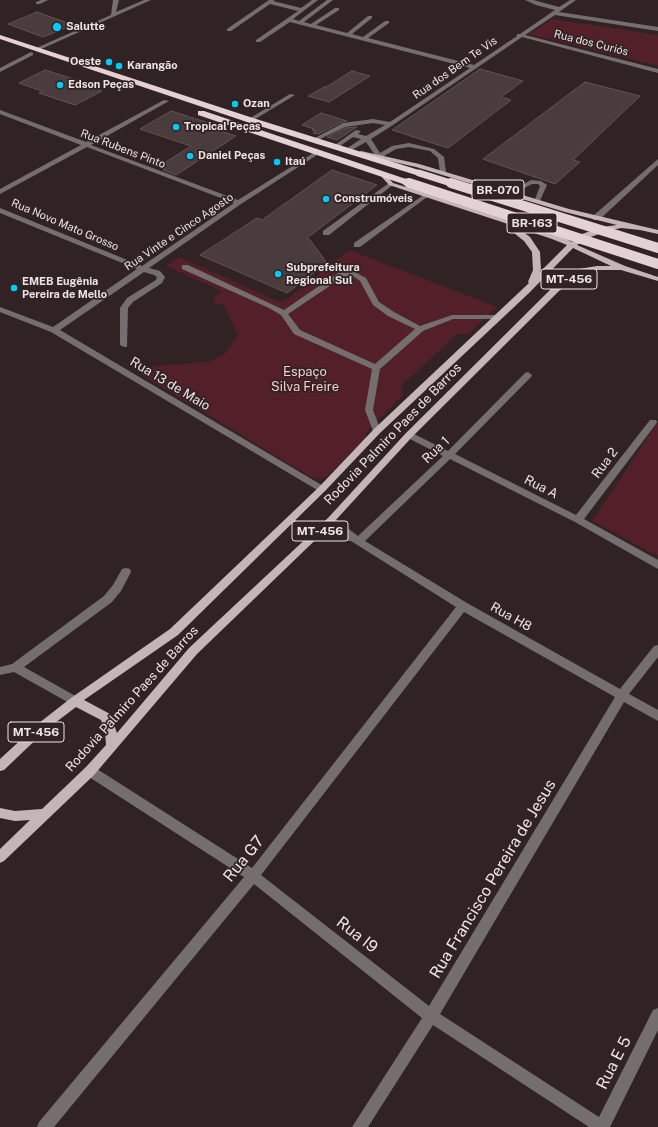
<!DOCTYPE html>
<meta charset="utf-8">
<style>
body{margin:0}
canvas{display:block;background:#312324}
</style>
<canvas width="658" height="1127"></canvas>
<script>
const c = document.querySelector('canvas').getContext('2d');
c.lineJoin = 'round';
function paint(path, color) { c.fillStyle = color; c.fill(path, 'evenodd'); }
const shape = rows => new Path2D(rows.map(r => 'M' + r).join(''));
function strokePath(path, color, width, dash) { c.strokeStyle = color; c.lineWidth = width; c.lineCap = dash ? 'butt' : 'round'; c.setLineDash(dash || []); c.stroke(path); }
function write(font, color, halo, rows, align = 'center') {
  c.font = font + ' "Public Sans",sans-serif'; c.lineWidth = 3.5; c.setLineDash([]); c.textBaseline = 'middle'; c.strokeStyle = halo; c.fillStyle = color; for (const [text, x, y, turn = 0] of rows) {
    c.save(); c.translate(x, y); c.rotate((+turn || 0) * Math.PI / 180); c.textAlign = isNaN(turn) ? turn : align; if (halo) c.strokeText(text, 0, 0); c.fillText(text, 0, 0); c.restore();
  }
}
paint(shape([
 [552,19,658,35,658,66,529,34],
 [349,250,497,307,468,334,457,334,401,386,403,395,366,432,366,438,327,476,321,479,313,478,140,374,155,366,209,362,226,353,238,335,223,304,215,304,214,298,222,291,166,266,179,257,282,303],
 [658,422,658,556,592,521]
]), '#531f28');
const building = shape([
 [37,12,73,25,43,37,8,24,37,12],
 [480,69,523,81,501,97,511,100,448,148,392,130,480,69],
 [45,70,80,81,77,83,102,91,75,105,39,93,42,91,19,83,45,70],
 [352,71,370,76,329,102,308,96,324,87,326,87,352,71],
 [585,82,640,96,573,160,580,162,555,184,483,159,585,82],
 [171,111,215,125,213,127,225,130,223,132,236,136,176,175,163,170,165,169,158,167,191,146,140,129,171,111],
 [321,113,347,121,342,122,318,134,313,133,316,131,312,130,314,129,302,125,321,113],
 [357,127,337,140,327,137,345,128,357,127],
 [332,170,377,185,307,238,310,240,327,263,287,293,200,255,257,218,262,220,332,170]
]);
paint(building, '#4a3b3d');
strokePath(building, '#625253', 1);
paint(shape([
 [41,0,48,0,40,4,36,4,36,2,41,0],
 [113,0,119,0,116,12,144,0,151,0,39,50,34,49,111,15,113,0],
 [269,0,275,0,273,1,301,8,312,0,318,0,293,19,299,21,327,0,333,0,304,22,311,24,335,8,339,8,339,10,316,25,347,33,368,16,372,16,372,18,352,34,363,37,385,21,389,21,389,23,368,38,474,65,517,36,517,34,520,34,555,10,536,5,525,0,533,0,559,7,570,0,576,0,559,12,658,27,658,31,555,15,525,35,658,69,658,73,522,37,393,125,371,139,380,153,392,146,409,143,434,149,444,157,446,172,443,174,440,172,438,158,430,151,409,147,396,149,379,159,377,158,366,142,350,151,346,151,346,149,361,139,353,137,337,148,332,147,356,130,361,131,358,134,366,136,385,125,373,123,345,127,316,141,311,140,343,123,373,119,390,122,470,68,290,22,260,42,256,42,256,40,298,11,270,4,231,31,227,31,227,29,269,0],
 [31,52,33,53,33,55,0,72,0,68,31,52],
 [290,94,295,95,252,121,247,120,290,94],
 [164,100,169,101,91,145,238,200,315,152,320,153,241,204,149,268,160,271,165,277,162,283,133,302,128,308,127,347,124,347,120,345,120,308,127,298,156,280,157,277,154,275,144,272,60,330,325,487,327,489,325,491,319,491,51,332,0,312,0,307,53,327,137,269,0,213,0,208,142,266,234,203,87,147,0,194,0,189,81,145,0,114,0,110,86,142,164,100],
 [658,159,658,165,599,220,593,220,593,216,658,159],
 [531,180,541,181,547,185,539,203,534,202,540,186,538,184,532,184,511,195,506,194,531,180],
 [389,183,394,184,329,235,323,235,323,231,389,183],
 [425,194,427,195,427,197,360,247,354,247,354,243,425,194],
 [182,265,188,265,284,310,338,273,355,272,366,278,379,302,394,312,420,326,452,315,499,315,503,317,499,319,453,319,423,331,380,369,373,410,381,431,377,434,373,431,365,410,372,369,294,334,281,315,269,308,182,269,182,265],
 [353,276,360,281,373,305,388,316,415,329,375,364,300,330,288,314,343,277,353,276],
 [528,372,532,375,531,377,455,454,576,515,650,420,656,420,657,422,656,424,584,519,658,560,658,569,575,522,450,459,365,541,467,603,620,689,654,646,658,645,658,657,629,694,658,710,658,721,624,702,440,1014,599,1117,653,1010,658,1008,658,1030,610,1127,589,1127,433,1025,368,1127,352,1127,422,1018,254,884,54,1127,37,1127,39,1122,244,877,86,775,84,771,86,767,90,766,94,767,252,868,456,607,351,541,313,540,308,537,313,534,342,534,328,522,326,520,331,517,334,518,358,536,443,456,406,437,405,435,406,433,412,433,448,451,525,373,528,372],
 [464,612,615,697,429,1006,261,875,464,612],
 [126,568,130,569,131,572,121,591,112,602,24,667,79,698,81,701,79,704,75,706,71,704,14,672,0,675,0,667,12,664,104,596,113,585,122,569,126,568]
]), '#756e6e');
paint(shape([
 [361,151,419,164,569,209,658,230,658,234,640,230,621,228,607,231,588,238,577,245,625,266,658,277,658,281,621,270,597,270,584,273,559,291,412,437,334,522,197,654,94,775,4,861,0,863,0,849,30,820,15,821,0,818,0,808,15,811,42,809,86,767,106,745,105,731,101,720,76,707,47,729,4,770,0,771,0,759,39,723,71,698,170,629,319,487,374,429,529,283,528,282,533,270,532,252,524,241,509,229,508,227,511,225,389,185,380,175,380,173,384,173,393,183,558,235,572,242,582,234,602,227,617,225,565,212,416,167,359,154,358,153,361,151],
 [516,227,552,239,567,245,539,273,541,270,540,252,530,237,516,227],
 [573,248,611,266,597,266,579,269,553,287,406,433,328,518,189,648,117,733,110,714,84,700,178,635,325,491,380,433,529,293,573,248]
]), '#c5b5b6');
paint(shape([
 [0,35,253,118,422,171,423,173,422,175,416,175,247,122,0,39,0,35],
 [198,111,204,111,409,180,410,182,409,184,403,184,198,115,198,111]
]), '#e4d1d3');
strokePath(shape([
 [419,173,454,184],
 [406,182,412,184]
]), '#e4d1d3', 7);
strokePath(shape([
 [409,183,658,264],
 [451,183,658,248]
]), '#e4d1d3', 10);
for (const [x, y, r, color] of [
 [57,27,5,"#00cbf9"],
 [109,62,4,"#00cbf9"],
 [119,66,4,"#00cbf9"],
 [60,85,4,"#00cbf9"],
 [235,104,4,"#00cbf9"],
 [176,127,4,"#00cbf9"],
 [190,156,4,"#00cbf9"],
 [277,162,4,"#00cbf9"],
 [326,199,4,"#00cbf9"],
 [278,274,4,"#00cbf9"],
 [14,288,4,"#00cbf9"]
]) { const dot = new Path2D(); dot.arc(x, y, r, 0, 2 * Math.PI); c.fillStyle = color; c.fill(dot); strokePath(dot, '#312324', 1.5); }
write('bold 11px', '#eee4e5', '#312324', [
 ["Salutte",66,27],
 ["Oeste",101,62,"right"],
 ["Karangão",127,66],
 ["Edson Peças",68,85],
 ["Ozan",243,104],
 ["Tropical Peças",184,127],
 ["Daniel Peças",198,156],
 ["Itaú",285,162],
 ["Construmóveis",334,199],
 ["Subprefeitura",286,268],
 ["Regional Sul",286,281],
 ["EMEB Eugênia",22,282],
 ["Pereira de Mello",22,295]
], 'left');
write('11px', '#eee4e5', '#312324', [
 ["Rua dos Curiós",591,43,14],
 ["Rua dos Bem Te Vis",455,68,-35],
 ["Rua Rubens Pinto",123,149,21],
 ["Rua Novo Mato Grosso",65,225,23],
 ["Rua Vinte e Cinco Agosto",179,232,-34]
]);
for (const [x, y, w] of [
 [498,190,52],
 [532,223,50],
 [569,279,56],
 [320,531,56],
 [36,732,56]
]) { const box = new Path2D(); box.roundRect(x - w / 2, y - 10, w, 20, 3); c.fillStyle = '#312324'; c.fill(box); strokePath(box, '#eee4e5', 1); }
write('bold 12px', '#eee4e5', null, [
 ["BR-070",498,190],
 ["BR-163",532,223],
 ["MT-456",569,279],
 ["MT-456",320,531],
 ["MT-456",36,732]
]);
write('13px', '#f4cbce', '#312324', [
 ["Espaço",305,372],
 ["Silva Freire",305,387]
]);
write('13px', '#eee4e5', '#312324', [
 ["Rua 13 de Maio",170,384,31],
 ["Rodovia Palmiro Paes de Barros",393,434,-46],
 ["Rua 1",436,450,-44],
 ["Rua 2",605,463,-53],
 ["Rua A",541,487,27],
 ["Rua H8",511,617,29],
 ["Rodovia Palmiro Paes de Barros",132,699,-48]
]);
write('16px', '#eee4e5', '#312324', [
 ["Rua G7",244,859,-51],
 ["Rua Francisco Pereira de Jesus",493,879,-59],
 ["Rua I9",357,935,38],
 ["Rua E 5",614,1063,-63]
]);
</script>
